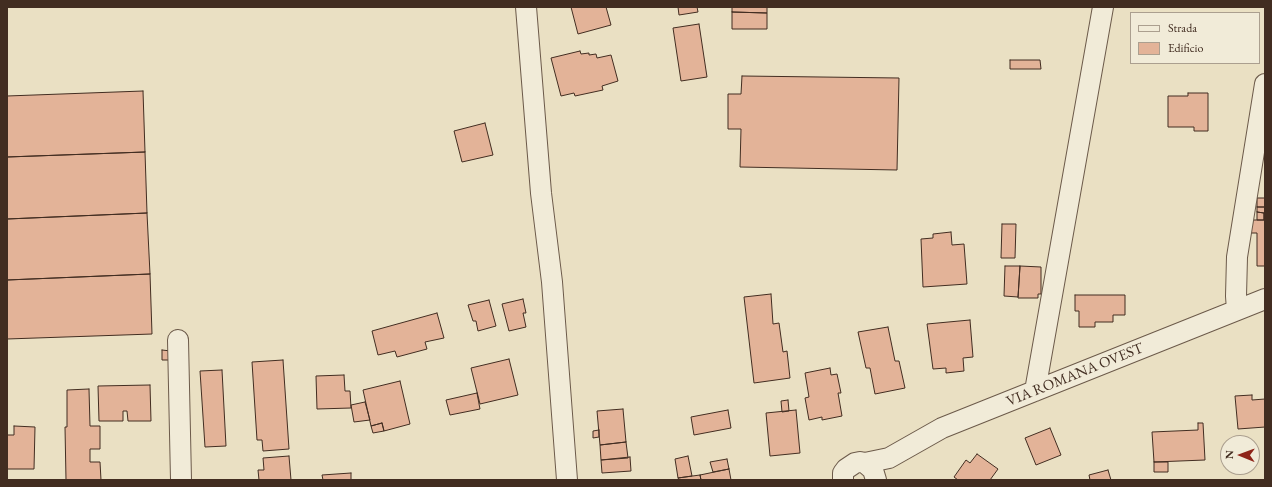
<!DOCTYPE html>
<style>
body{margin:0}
#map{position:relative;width:1272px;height:487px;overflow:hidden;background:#eae0c3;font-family:"EB Garamond",serif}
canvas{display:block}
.frame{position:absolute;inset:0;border:8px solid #422d21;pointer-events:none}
.legend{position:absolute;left:1130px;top:12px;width:130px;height:52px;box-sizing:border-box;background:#f1ebd8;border:1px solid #ab9f8f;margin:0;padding:5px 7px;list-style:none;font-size:12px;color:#422d21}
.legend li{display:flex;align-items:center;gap:8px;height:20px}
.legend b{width:20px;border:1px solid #ab9f8f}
.north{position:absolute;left:1220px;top:435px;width:40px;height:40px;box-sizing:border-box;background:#f1ebd8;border:1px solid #ab9f8f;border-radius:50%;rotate:271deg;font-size:11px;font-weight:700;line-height:16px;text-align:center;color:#422d21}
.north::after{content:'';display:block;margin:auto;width:14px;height:18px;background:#8f2418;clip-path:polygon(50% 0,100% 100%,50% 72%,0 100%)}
</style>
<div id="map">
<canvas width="1272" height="487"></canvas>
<div class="frame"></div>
<ul class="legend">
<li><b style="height:5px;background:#f1ebd8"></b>Strada</li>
<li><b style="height:11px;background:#e3b398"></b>Edificio</li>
</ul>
<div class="north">N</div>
</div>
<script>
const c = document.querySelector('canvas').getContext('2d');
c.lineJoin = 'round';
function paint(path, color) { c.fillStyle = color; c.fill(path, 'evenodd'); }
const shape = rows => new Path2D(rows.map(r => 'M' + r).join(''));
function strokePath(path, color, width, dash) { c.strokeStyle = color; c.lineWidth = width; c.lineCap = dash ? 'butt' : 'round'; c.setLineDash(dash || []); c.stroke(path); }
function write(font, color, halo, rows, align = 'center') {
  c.font = font + ' "EB Garamond",serif'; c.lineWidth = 3; c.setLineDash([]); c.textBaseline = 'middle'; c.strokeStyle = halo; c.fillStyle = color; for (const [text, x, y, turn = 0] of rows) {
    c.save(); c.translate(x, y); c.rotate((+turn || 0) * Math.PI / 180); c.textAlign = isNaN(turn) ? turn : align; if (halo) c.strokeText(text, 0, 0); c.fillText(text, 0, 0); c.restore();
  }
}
const building = shape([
 [571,7,606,7,611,25,578,34,571,7],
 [678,7,697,7,698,12,679,15,678,7],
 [732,7,767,7,767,13,732,12,732,7],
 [732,12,767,13,767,29,732,29,732,12],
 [699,24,707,77,681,81,673,28,699,24],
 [580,51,581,54,589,53,589,55,596,54,597,58,611,55,618,81,602,86,603,90,575,96,574,93,561,96,551,58,580,51],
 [1010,60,1040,60,1041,69,1010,69,1010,60],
 [742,76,899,78,897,170,740,167,741,129,728,129,728,94,741,94,742,76],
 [143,91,145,152,7,157,7,96,143,91],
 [1188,93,1208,93,1208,131,1194,131,1194,127,1168,127,1168,96,1188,96,1188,93],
 [485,123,493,155,462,162,454,131,485,123],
 [145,152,147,213,7,219,7,157,145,152],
 [1257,198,1265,198,1265,207,1257,207,1257,198],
 [1257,207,1265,207,1265,266,1257,266,1257,233,1250,233,1250,220,1264,220,1264,213,1257,212,1257,207],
 [1257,212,1264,213,1264,220,1257,220,1257,212],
 [147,213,150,274,7,280,7,219,147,213],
 [1002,224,1016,224,1015,258,1001,258,1002,224],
 [951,232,952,245,964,244,967,284,923,287,921,239,933,238,933,234,951,232],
 [1005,266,1020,266,1018,297,1004,296,1005,266],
 [1020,266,1041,267,1041,294,1038,294,1038,298,1018,298,1020,266],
 [150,274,152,334,7,339,7,280,150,274],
 [771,294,773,324,779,323,783,352,787,351,790,378,754,383,744,297,771,294],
 [1075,295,1125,295,1125,315,1113,315,1113,322,1095,322,1095,327,1079,327,1079,311,1075,311,1075,295],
 [523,299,526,313,523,313,526,327,509,331,502,304,523,299],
 [489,300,496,326,478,331,476,321,473,321,468,305,489,300],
 [437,313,444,338,425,342,427,349,397,357,395,351,378,355,372,331,437,313],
 [970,320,973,357,963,358,964,371,946,373,946,368,933,369,927,324,970,320],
 [888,327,895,361,899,361,905,388,875,394,870,368,866,368,858,332,888,327],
 [162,350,171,351,171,360,162,360,162,350],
 [509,359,518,395,480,404,471,368,509,359],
 [283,360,289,449,263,451,262,440,257,440,252,362,283,360],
 [830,368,831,375,837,374,841,393,838,393,842,416,822,420,822,417,809,420,805,398,809,397,805,373,830,368],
 [222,370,226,446,205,447,200,371,222,370],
 [344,375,345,391,350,391,351,408,317,409,316,376,344,375],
 [400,381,410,424,384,431,382,423,371,426,363,390,400,381],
 [150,385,151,421,128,421,127,411,123,411,123,421,99,421,98,386,150,385],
 [89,389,90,426,100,426,100,449,90,449,90,462,100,462,101,480,66,480,65,427,67,427,67,390,89,389],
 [477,393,480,409,450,415,446,400,477,393],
 [1252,395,1252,400,1265,399,1265,427,1238,429,1235,396,1252,395],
 [788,400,789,411,782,412,781,401,788,400],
 [365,402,370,420,354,422,351,405,365,402],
 [623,409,626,442,600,445,597,411,623,409],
 [728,410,731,428,694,435,691,417,728,410],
 [796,410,800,453,770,456,766,413,796,410],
 [382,423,384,431,373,433,371,426,382,423],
 [1198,423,1203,423,1205,460,1154,462,1152,432,1198,430,1198,423],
 [14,426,35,427,34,469,7,469,7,435,14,435,14,426],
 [1050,428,1061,455,1036,465,1025,438,1050,428],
 [599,430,599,437,593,438,593,431,599,430],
 [626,442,628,458,601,460,600,445,626,442],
 [977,454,998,469,990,480,958,480,954,477,966,460,970,463,977,454],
 [289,456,291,480,259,480,258,470,264,470,263,458,289,456],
 [688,456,692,476,678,478,675,459,688,456],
 [630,457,631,471,602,473,601,460,630,457],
 [727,459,729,469,713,472,710,462,727,459],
 [1154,462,1168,462,1168,472,1154,472,1154,462],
 [729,469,731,480,701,480,700,475,729,469],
 [1108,470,1111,480,1090,480,1089,475,1108,470],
 [351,473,351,480,323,480,322,475,351,473],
 [700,475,701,480,679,480,678,478,700,475]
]);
paint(building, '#e3b398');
strokePath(building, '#422d21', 1);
const minor = shape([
 [526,7,541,193,552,282,567,480],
 [1237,310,1236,296,1237,257,1265,84],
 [178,340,181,480],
 [1035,391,1103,7],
 [865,463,889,458,942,428,1265,299],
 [843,480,843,473,846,469,855,463,860,462,865,463,873,470,876,480]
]);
strokePath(minor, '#6c5a4a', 22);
strokePath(minor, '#f1ebd8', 20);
write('15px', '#422d21', '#f1ebd8', [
 ["VIA ROMANA OVEST",1075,375,-22]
]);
</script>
